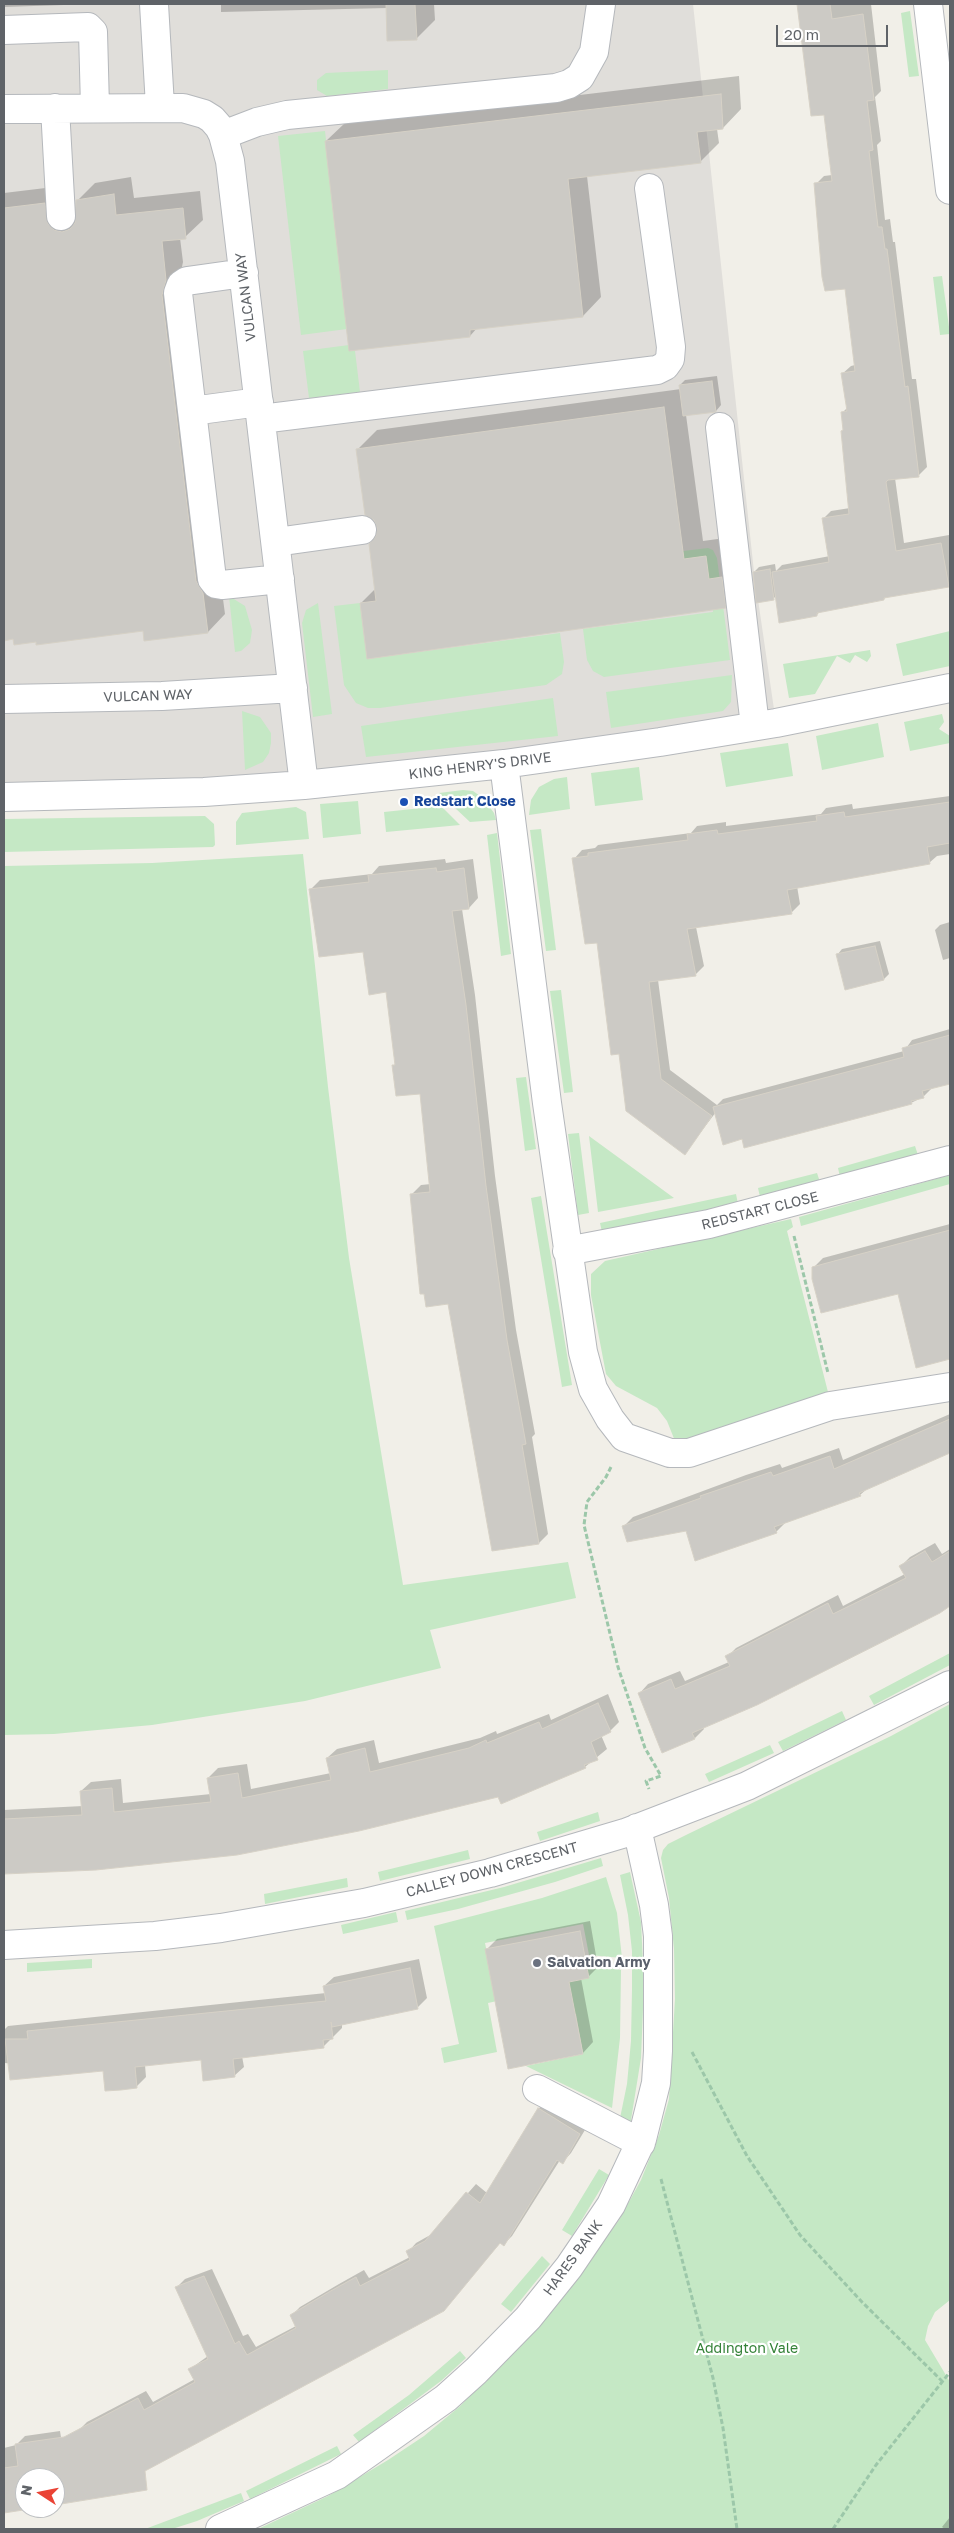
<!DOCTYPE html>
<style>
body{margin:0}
#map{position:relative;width:954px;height:2533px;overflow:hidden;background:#f1efe8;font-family:"Golos Text",sans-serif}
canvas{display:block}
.frame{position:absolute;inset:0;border:5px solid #5f6368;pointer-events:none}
.north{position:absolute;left:15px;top:2468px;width:50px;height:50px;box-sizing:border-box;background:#fff;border:1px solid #bfc1c3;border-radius:50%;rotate:281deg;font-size:14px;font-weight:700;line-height:20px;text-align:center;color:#5f6368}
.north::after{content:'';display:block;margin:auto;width:18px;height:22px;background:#ea4335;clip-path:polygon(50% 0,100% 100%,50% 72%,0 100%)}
.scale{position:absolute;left:776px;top:25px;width:112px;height:22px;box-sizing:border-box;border:2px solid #5f6368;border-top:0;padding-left:6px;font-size:15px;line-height:18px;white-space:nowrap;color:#5f6368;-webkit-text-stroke:4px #fff;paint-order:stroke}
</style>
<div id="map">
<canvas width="954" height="2533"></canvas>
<div class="frame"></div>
<div class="north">N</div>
<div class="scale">20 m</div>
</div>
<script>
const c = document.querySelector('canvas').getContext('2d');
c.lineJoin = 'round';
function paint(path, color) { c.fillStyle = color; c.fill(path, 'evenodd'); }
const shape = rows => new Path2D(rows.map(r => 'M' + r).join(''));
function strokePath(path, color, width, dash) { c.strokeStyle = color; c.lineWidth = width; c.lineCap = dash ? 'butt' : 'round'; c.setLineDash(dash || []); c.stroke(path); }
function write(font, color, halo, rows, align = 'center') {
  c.font = font + ' "Golos Text",sans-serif'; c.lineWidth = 4.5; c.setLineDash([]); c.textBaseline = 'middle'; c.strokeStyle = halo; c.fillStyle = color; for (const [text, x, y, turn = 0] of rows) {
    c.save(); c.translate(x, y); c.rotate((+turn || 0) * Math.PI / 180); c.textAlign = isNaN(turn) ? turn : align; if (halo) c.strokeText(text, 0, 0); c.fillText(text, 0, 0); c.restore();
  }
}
paint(shape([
 [4,4,693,4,754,572,776,723,660,742,4,797]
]), '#e0deda');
paint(shape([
 [910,11,919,76,909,77,901,13],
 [388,70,388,89,327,96,317,90,317,80,326,73],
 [325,131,347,329,301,335,278,136],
 [942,276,950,334,940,335,933,277],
 [349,345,350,351,355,351,360,392,309,398,303,351],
 [708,548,713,550,717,558,730,660,604,677,593,671,587,660,583,629,713,612,706,557,684,559,683,551],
 [229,596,245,606,252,630,250,643,241,651,235,652],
 [318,603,332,714,313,717,302,623,306,610],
 [360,603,367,659,560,633,564,662,562,674,546,685,380,708,368,708,356,703,344,685,334,606],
 [950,631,950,666,903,676,896,644],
 [870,650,871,656,867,662,855,655,850,663,837,656,815,694,789,698,783,664],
 [732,675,731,702,723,711,611,728,606,692],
 [553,698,558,736,366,757,361,726],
 [242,711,260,717,271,733,271,743,269,753,263,762,245,770],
 [942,714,944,722,939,729,950,736,950,743,910,751,904,722],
 [878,723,884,757,822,770,816,736],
 [788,743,793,776,726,787,720,753],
 [639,767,643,800,595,806,591,773],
 [567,777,570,809,529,815,531,800,539,787,554,779],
 [463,790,473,791,483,798,494,813,496,820,470,822,439,793],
 [358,801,361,834,323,838,320,804],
 [441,806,460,825,386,832,384,812],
 [296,807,306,812,309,839,236,845,236,822,242,813],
 [205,816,214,824,215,845,213,847,4,852,4,819],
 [541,829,556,950,546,951,530,830],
 [497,833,511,954,501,956,487,835],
 [303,854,328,1087,349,1258,403,1585,568,1562,576,1598,430,1630,441,1668,305,1701,152,1725,54,1734,4,1735,4,866,152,863],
 [561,990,573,1092,564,1093,550,991],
 [526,1077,536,1149,525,1151,516,1078],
 [579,1133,589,1213,578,1215,568,1134],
 [589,1136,674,1198,598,1212],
 [915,1146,918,1155,840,1177,838,1168],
 [817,1173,820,1182,760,1197,758,1188],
 [950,1175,950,1184,801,1226,799,1217],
 [736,1194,738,1204,602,1232,600,1223],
 [541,1196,572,1385,562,1387,531,1198],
 [791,1219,793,1227,787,1231,829,1396,699,1442,675,1441,667,1421,657,1408,616,1386,606,1374,591,1295,591,1274,605,1261],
 [950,1653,950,1665,874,1705,869,1696],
 [950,1704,950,2300,935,2312,928,2326,925,2340,950,2382,950,2529,258,2529,328,2496,388,2460,424,2436,459,2407,517,2350,563,2296,619,2220,641,2180,659,2135,669,2099,675,1999,674,1949,669,1898,661,1858,663,1850,668,1844,688,1834,891,1736],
 [842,1711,846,1720,783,1751,778,1742],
 [770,1745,774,1753,709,1782,705,1774],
 [598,1812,600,1821,540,1841,537,1832],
 [468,1850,470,1859,380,1881,378,1872],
 [601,1858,603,1866,555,1882,458,1909,407,1920,405,1911,504,1887],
 [630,1872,641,1922,644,1984,641,2058,630,2126,619,2123,627,2084,631,2041,632,1990,632,1951,628,1915,620,1875],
 [606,1877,617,1913,622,1958,589,1955,583,1924,485,1943,497,2001,488,2003,497,2052,444,2063,441,2048,459,2044,434,1926,542,1898],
 [347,1878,348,1887,265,1904,264,1894],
 [396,1912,398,1922,343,1934,341,1925],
 [92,1959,92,1968,27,1972,27,1963],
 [593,1965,621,1970,620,2038,612,2108,526,2066,583,2054,576,2014,564,2016,558,1984],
 [599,2169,609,2175,572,2236,562,2230],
 [542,2256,550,2264,511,2312,501,2304],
 [460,2351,466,2358,441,2381,359,2442,353,2435,409,2395],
 [337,2446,341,2454,250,2499,246,2491],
 [241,2493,244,2501,197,2521,172,2529,145,2529]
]), '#c5e8c5');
paint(shape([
 [4,4,94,4,4,7],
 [221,4,434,4,435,20,416,39,387,8,221,12],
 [798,4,871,4,881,91,875,97,881,141,877,145,885,220,890,219,893,242,895,242,912,379,916,379,927,467,919,475,895,478,904,543,949,535,950,545,950,583,948,586,886,597,884,599,820,611,817,615,777,595,773,599,754,572,759,567,775,564,776,571,782,565,830,556,823,519,831,511,850,508,842,413,848,407,842,374,851,366,855,365,846,288,816,184,824,176,832,175,825,113,812,115],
 [739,76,741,109,723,128,717,129,719,143,700,162,587,176,601,297,583,316,477,328,470,336,326,141,345,123],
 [131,177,134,198,200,191,203,220,185,237,180,238,183,262,180,276,225,614,208,632,145,640,144,630,37,641,14,638,4,639,4,193,62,186,71,212,76,214,77,201,95,183],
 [717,376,721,405,716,411,686,415,703,541,725,538,744,588,725,607,361,603,376,588,379,528,358,449,377,430,681,389,680,385,685,380],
 [950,796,950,854,937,856,929,863,797,886,800,904,791,913,696,927,704,966,695,975,658,980,670,1070,717,1105,723,1099,904,1051,912,1040,950,1029,950,1083,932,1088,923,1097,911,1103,743,1138,716,1112,685,1153,620,1053,598,941,574,859,582,850,595,848,598,845,691,833,697,826,726,822,726,826,821,814,826,808,852,804,853,809],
 [445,859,446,863,473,859,478,898,469,908,462,909,475,995,495,1176,516,1330,535,1434,532,1437,548,1534,539,1543,411,1195,421,1185,431,1184,421,1093,393,1066,396,1063,387,991,364,950,310,890,320,880,372,874,379,866],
 [950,922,950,958,943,960,935,930,940,925],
 [880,941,889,974,884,979,837,955,842,949],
 [950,1224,950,1277,922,1285,814,1267,823,1258],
 [950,1414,950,1452,868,1488,860,1495,785,1523,776,1532,624,1526,633,1517,746,1475,780,1464,782,1468,839,1448,843,1460],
 [935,1543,942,1554,950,1549,950,1606,703,1727,704,1729,695,1738,663,1751,639,1694,648,1684,680,1671,685,1681,729,1662,727,1657,736,1648,838,1595,843,1606,905,1574,901,1566,910,1557],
 [608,1694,619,1722,610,1731,601,1735,607,1749,585,1767,95,1869,4,1873,4,1810,83,1806,81,1791,91,1782,121,1779,123,1803,211,1794,208,1778,218,1768,247,1764,251,1789,331,1773,327,1758,337,1749,374,1740,379,1763,480,1738,496,1731,497,1734,549,1714,551,1720],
 [590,1921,598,1967,588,1977,581,1978,593,2042,583,2053,487,1949,497,1939],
 [419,1959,427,1998,417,2008,342,2024,342,2028,323,2047,242,2056,244,2067,234,2076,202,2059,145,2065,146,2077,136,2087,104,2069,4,2063,4,2030,8,2026,326,1993,324,1986,334,1977],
 [547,2101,588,2125,571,2153,563,2162,560,2160,512,2236,504,2244,501,2242,443,2310,109,2490,78,2431,87,2422,146,2391,153,2402,195,2379,190,2369,208,2356,176,2288,185,2279,212,2269,243,2336,248,2334,256,2347,296,2326,291,2316,300,2307,339,2284,364,2270,369,2278,410,2257,408,2252,416,2243,432,2234,476,2184,487,2193,538,2109],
 [60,2431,70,2494,55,2504,55,2478,25,2478,26,2508,4,2511,4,2448,16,2445,25,2436],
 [950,2517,950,2529,945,2529,942,2527]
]), '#0003');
const building = shape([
 [386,4,415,4,417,40,387,41,386,4],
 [797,4,830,4,832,19,863,14,874,100,867,101,873,150,869,151,878,227,882,227,885,249,887,249,905,387,908,386,919,477,888,480,886,482,896,551,941,543,949,587,884,598,884,600,817,613,817,616,779,623,772,572,829,562,822,518,849,514,841,431,843,430,841,412,847,411,841,373,855,371,845,289,825,291,822,277,814,183,832,181,824,115,811,116,797,4],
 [721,94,723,129,697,132,701,163,568,179,583,317,470,330,470,337,349,351,325,141,721,94],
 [114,194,116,215,183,208,186,239,162,241,166,280,162,295,196,581,203,593,208,633,144,641,143,631,36,645,36,642,14,645,13,639,4,641,4,208,45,203,48,224,54,230,62,232,70,229,75,223,76,200,114,194],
 [712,381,716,412,683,416,679,385,712,381],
 [664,407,684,559,706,556,709,579,722,577,726,608,367,659,360,603,376,601,369,544,376,536,377,528,374,520,365,515,356,449,664,407],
 [770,569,774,600,756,603,753,572,770,569],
 [950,802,950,843,927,847,930,864,787,890,792,914,687,929,696,976,649,982,661,1079,712,1116,685,1155,626,1111,619,1054,611,1055,597,943,585,944,572,858,588,856,588,853,688,840,687,834,717,830,718,834,817,821,816,816,844,812,845,817,950,802],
 [436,868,437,872,464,868,469,909,452,911,466,1005,486,1186,507,1340,526,1444,522,1445,539,1544,492,1551,448,1304,426,1307,424,1294,420,1294,410,1194,430,1192,420,1094,396,1096,392,1065,395,1065,386,992,369,995,363,952,319,957,309,889,369,882,368,875,436,868],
 [875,946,884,980,845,990,836,954,875,946],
 [950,1035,950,1084,922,1091,924,1098,911,1101,912,1104,744,1148,742,1139,723,1145,713,1107,904,1057,902,1048,950,1035],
 [950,1230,950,1359,916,1368,898,1294,821,1313,812,1279,812,1267,950,1230],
 [950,1419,950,1453,859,1493,861,1496,774,1527,777,1533,695,1561,686,1531,627,1542,622,1526,701,1498,700,1496,771,1472,773,1476,830,1456,834,1469,950,1419],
 [925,1551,932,1562,950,1551,950,1606,940,1613,757,1705,692,1733,695,1739,662,1753,638,1693,671,1679,675,1689,730,1666,725,1656,805,1615,828,1603,833,1614,906,1578,899,1566,925,1551],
 [598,1703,611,1732,591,1742,598,1760,584,1765,586,1768,501,1804,498,1797,359,1831,237,1855,96,1870,4,1874,4,1819,82,1815,80,1791,112,1788,114,1812,211,1802,207,1778,238,1773,242,1798,331,1780,326,1758,365,1748,370,1772,469,1748,486,1740,487,1743,539,1722,542,1729,598,1703],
 [580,1931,589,1978,569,1982,583,2054,508,2069,485,1949,580,1931],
 [410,1968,418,2009,332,2027,331,2022,333,2039,323,2040,324,2048,233,2059,235,2077,203,2081,201,2060,135,2067,137,2088,121,2090,105,2091,103,2071,10,2080,5,2039,28,2039,27,2031,326,2001,323,1986,410,1968],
 [538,2108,580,2134,563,2164,557,2160,504,2246,500,2243,444,2311,145,2471,147,2490,55,2505,55,2478,25,2478,25,2508,36,2508,4,2513,4,2468,18,2466,15,2444,64,2437,138,2398,144,2410,195,2382,188,2369,208,2359,175,2287,204,2276,235,2344,239,2341,247,2355,296,2328,290,2315,329,2292,356,2277,360,2286,410,2260,406,2251,425,2241,466,2192,480,2203,538,2108]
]);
paint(building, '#cccac5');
strokePath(building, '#d6d1c6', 1);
const minor = shape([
 [154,4,160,106],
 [928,4,950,190],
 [4,30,88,27,93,32,95,107],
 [55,108,61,216],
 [4,109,183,108,204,114,212,119,219,127,223,135,230,161,304,785],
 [223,135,257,122,287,115,556,88,569,84,580,77,594,52,601,4],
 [244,273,187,281,181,285,178,293,192,411,212,579,216,584,222,585,280,579],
 [192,411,259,402],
 [261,419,657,370,665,366,670,359,671,347,649,188],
 [720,427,755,726],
 [276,542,362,530],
 [4,699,162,696,293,688],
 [504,764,547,1103,583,1352,593,1389,610,1419,624,1437,670,1453,689,1453,830,1406,950,1387],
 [4,797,204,792,304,785,504,764,660,742,776,723,950,688],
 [567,1251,709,1224,950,1160],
 [4,1945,155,1936,221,1928,364,1903,490,1873,625,1833,747,1786,950,1685],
 [537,2089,641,2143],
 [220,2529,337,2475,446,2398,476,2371,528,2318,569,2267,611,2205,642,2139,656,2083,658,2051,658,1936,654,1905,637,1828]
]);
strokePath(minor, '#b5b8bc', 30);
strokePath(shape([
 [794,1236,828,1373],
 [611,1467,606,1477,587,1502,584,1525,618,1667,645,1748,661,1776,646,1781,649,1789],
 [585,1959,624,1965],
 [692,2052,747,2156,800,2235,862,2302,944,2383],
 [661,2179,713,2378,723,2428,737,2529],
 [833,2529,876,2465,950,2372]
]), '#9cc7a9', 3, [5, 2.5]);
strokePath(minor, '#fff', 28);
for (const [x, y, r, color] of [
 [404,802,5,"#1a4fb4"],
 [537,1963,5,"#6b7280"]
]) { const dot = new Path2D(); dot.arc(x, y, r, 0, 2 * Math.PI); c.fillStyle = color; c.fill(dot); strokePath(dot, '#fff', 2); }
write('14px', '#5f6368', '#fff', [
 ["VULCAN WAY",246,297,-97],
 ["VULCAN WAY",148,696,-2],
 ["KING HENRY'S DRIVE",480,766,-7],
 ["REDSTART CLOSE",760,1211,-14],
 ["CALLEY DOWN CRESCENT",492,1870,-15],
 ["HARES BANK",573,2258,-54]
]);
write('bold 14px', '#164399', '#fff', [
 ["Redstart Close",414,802]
], 'left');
write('bold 14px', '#5b616d', '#fff', [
 ["Salvation Army",547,1963]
], 'left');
write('14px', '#348238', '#fff', [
 ["Addington Vale",747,2349]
]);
</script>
